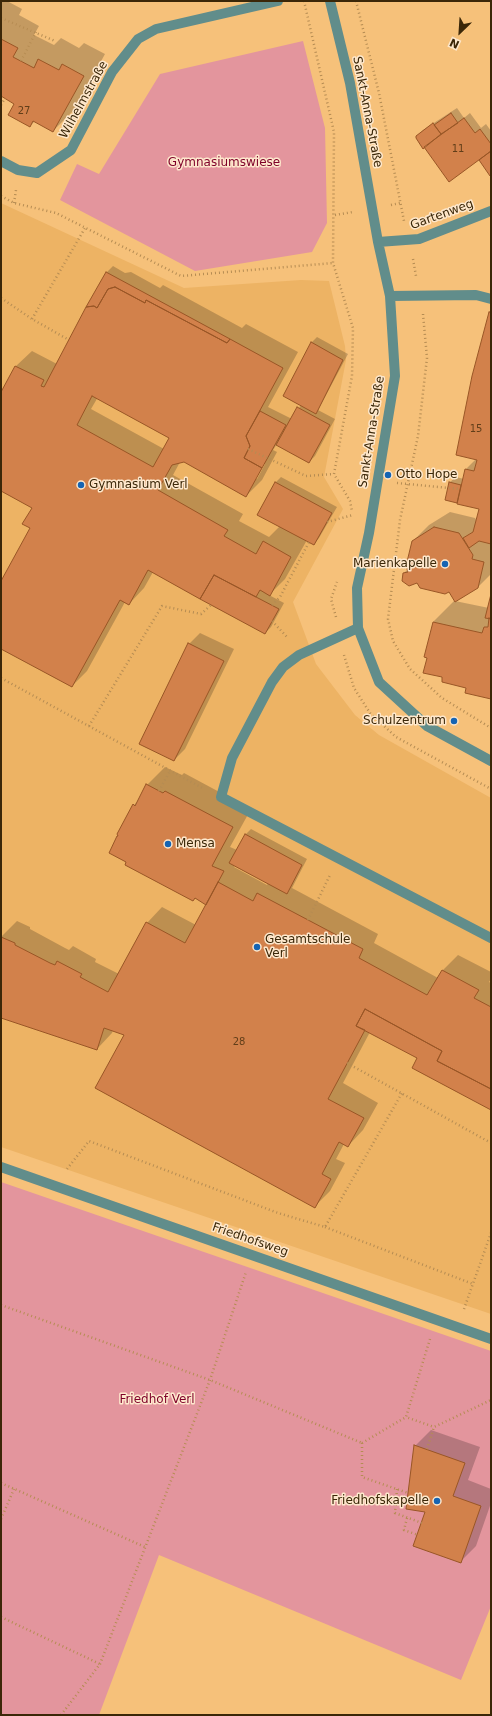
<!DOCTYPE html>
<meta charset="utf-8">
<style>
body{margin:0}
#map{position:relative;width:492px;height:1716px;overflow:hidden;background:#f6c17a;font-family:"DejaVu Sans",sans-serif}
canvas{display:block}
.frame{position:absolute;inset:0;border:2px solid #3b2708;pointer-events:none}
.north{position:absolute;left:440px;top:12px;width:40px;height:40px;-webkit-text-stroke:3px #fee8cd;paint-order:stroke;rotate:205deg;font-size:11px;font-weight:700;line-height:16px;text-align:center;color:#3b2708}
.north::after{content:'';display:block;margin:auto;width:14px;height:18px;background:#3b2708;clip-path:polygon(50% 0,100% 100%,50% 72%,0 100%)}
</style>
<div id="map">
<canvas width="492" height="1716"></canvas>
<div class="frame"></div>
<div class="north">N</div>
</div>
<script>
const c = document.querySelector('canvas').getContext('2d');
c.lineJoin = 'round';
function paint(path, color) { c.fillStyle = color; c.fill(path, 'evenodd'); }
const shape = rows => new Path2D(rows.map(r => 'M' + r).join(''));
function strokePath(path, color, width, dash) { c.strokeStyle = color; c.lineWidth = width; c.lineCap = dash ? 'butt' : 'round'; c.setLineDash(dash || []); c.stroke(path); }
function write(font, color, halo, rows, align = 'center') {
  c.font = font + ' "DejaVu Sans",sans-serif'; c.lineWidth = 3; c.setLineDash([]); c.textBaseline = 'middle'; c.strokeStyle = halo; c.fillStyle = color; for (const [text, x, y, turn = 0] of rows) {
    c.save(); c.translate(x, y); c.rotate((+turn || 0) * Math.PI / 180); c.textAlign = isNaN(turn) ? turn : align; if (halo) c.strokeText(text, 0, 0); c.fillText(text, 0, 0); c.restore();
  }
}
paint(shape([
 [1,203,184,288,301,280,329,281,345,346,346,360,324,477,343,509,293,602,316,664,355,715,379,735,491,798,491,1314,1,1147]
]), '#edb364');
paint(shape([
 [303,41,325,128,327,223,312,252,195,271,60,200,77,164,99,174,160,74],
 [1,1182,491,1351,491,1606,461,1680,159,1555,99,1715,1,1715]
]), '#e3959d');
paint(shape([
 [1,1,7,1,22,9,19,15,39,26,34,35,54,45,61,38,79,48,84,43,105,54,75,109,53,131,35,121,30,126,15,103,1,95],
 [457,108,464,118,470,113,481,128,486,124,491,131,490,174,479,159,417,136,423,130],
 [113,266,125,273,131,272,160,288,163,285,242,328,246,324,298,352,268,407,292,419,301,405,311,343,317,337,348,354,318,410,335,419,315,456,309,462,277,444,273,450,277,452,262,480,246,496,184,461,180,462,173,475,243,514,239,521,269,537,280,526,276,482,281,477,337,507,319,538,314,544,307,540,285,579,269,595,284,603,271,627,265,633,153,572,144,588,129,604,125,602,87,671,72,686,1,648,1,583,31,528,33,507,1,490,1,394,16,366,32,351,57,364,107,272],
 [98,397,170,438,164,449,91,409],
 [264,463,265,464,257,479,255,479],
 [491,311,491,574,478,587,455,601,489,608,491,598,491,698,443,677,433,622,455,600,449,590,417,582,404,573,408,569,413,541,429,525,450,512,475,518,477,521,480,508,446,499,450,482,456,477,464,479,466,469,476,459,489,312],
 [200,633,234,649,185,749,174,760,189,644],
 [165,767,182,775,184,773,251,809,230,847,237,850,245,835,251,829,307,859,292,888,378,934,374,943,438,978,443,970,458,955,491,972,491,979,489,982,491,983,491,1109,418,1058,370,1032,343,1083,378,1103,363,1130,348,1146,344,1144,336,1159,345,1163,330,1191,315,1206,126,1034,113,1030,112,1033,97,1049,1,1017,1,937,17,921,30,927,30,929,65,948,69,950,73,946,96,959,95,962,119,974,147,923,162,907,196,925,207,905,196,898,193,900,128,862,117,836,134,805,139,800,147,785],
 [235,865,268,883,267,885,234,867],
 [431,1430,480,1447,468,1480,491,1489,491,1503,476,1546,461,1561,427,1511,415,1446]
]), '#0003');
const building = shape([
 [1,39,18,48,13,57,34,68,38,59,59,70,62,64,84,76,53,132,33,121,30,127,8,115,14,104,1,96,1,39],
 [451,113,458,123,441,134,434,125,451,113],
 [464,118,475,133,480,129,491,144,491,151,449,182,424,147,464,118],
 [433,123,441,134,423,149,416,138,416,136,433,123],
 [491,151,491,175,490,176,479,160,491,151],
 [106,272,230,339,227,343,146,300,145,303,115,287,108,289,97,308,94,306,86,307,106,272],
 [115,287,145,303,146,300,227,343,230,339,283,368,246,436,250,446,244,458,262,468,246,497,184,462,172,465,158,490,228,530,224,536,256,554,263,541,291,557,270,596,260,590,256,597,214,575,200,599,148,570,129,605,120,600,72,687,1,649,1,581,30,528,22,524,32,508,1,491,1,392,15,366,44,380,41,386,44,387,86,307,94,306,97,308,108,289,115,287],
 [92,396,169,438,153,467,77,425,92,396],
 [489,312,491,312,491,544,479,541,469,548,463,538,473,532,479,509,457,504,465,469,474,471,477,460,456,455,472,376,489,312],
 [311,342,343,360,316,414,283,396,311,342],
 [297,407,330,425,309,463,276,445,297,407],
 [260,411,286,425,262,468,244,458,250,446,246,436,260,411],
 [275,482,332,513,314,545,257,515,275,482],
 [449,482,461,485,457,503,445,500,449,482],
 [434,527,459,533,473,555,472,559,484,562,478,588,455,602,449,592,445,594,420,588,417,583,409,586,402,581,403,573,408,572,406,566,412,541,434,527],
 [214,575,279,609,265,634,200,599,214,575],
 [491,594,491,619,485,618,491,594],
 [489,618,491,619,491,699,465,693,466,688,442,682,442,677,423,673,427,658,424,657,433,622,482,633,484,627,488,627,489,618],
 [188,643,224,661,174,761,139,744,188,643],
 [146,784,163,793,165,791,233,827,212,866,224,871,206,905,195,898,193,901,125,865,126,862,109,853,117,836,118,836,117,834,133,804,135,806,146,784],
 [245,834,302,865,287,894,229,863,245,834],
 [218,882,253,901,257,893,363,949,359,958,427,995,442,970,479,990,474,998,491,1007,491,1089,437,1061,442,1051,365,1009,356,1026,365,1030,328,1099,364,1118,348,1147,339,1142,322,1174,331,1179,315,1208,95,1088,124,1035,104,1028,97,1050,1,1018,1,937,15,943,15,945,50,963,55,965,57,961,82,974,80,977,108,992,146,922,185,943,218,882],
 [365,1009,442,1051,437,1061,491,1089,491,1110,412,1068,417,1058,356,1026,365,1009],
 [414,1445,465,1463,453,1496,481,1506,461,1563,413,1546,425,1512,406,1509,414,1445]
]);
paint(building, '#d2814b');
strokePath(building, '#995626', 1);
strokePath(shape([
 [304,1,334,132,333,263,353,328,352,376,334,474,350,501,352,511],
 [356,1,379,93,404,221],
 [1,18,55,41],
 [21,61,36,32],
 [1,105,5,98],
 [1,196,14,203,56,213,181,276,333,263],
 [14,203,16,190],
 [391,205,400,203],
 [335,215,353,212],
 [413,259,416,276],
 [1,298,32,319,69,340],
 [423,314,427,358,418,436,400,520,388,619,393,641,410,669,442,698,491,728],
 [32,319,85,228],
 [248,449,306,476,334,474],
 [397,483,460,489],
 [327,522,353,515],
 [272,605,280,597,309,542],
 [336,617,331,599,337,582],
 [272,621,288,638],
 [344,655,354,688,370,713,396,737,491,789],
 [1,678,204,789],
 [89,726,162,606,201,614,211,605],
 [159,791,170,771],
 [308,920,330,875],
 [347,1063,491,1143],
 [67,1169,89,1141,278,1213,325,1227,402,1093],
 [325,1227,473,1284],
 [1,1305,210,1380,362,1443],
 [464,1309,491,1233],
 [430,1339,406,1417,434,1427],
 [362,1443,362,1477,408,1493],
 [362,1443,406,1417],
 [427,1449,434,1427,491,1400],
 [1,1483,145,1547],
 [397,1489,395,1513,422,1523],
 [407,1518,404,1530,418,1535],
 [1,1519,14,1489],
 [1,1617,100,1664],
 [61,1715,100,1664,210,1380,246,1272]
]), '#b58c53', 2.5, [1, 3]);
strokePath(shape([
 [330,1,350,83,378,242,390,296,395,376,369,533,357,588,358,628,379,682,427,726,491,761],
 [1,161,18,170,37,173,71,150,112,72,138,39,156,29,278,1],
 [378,242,419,239,491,211],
 [390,296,476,295,491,299],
 [358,628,299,655,283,667,272,682,232,758,221,797,491,938],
 [1,1167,491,1339]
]), '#618d8b', 10);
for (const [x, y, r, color] of [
 [388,475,4,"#1564b3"],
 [81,485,4,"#1564b3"],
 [445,564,4,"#1564b3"],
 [454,721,4,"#1564b3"],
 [168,844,4,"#1564b3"],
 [257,947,4,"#1564b3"],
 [437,1501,4,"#1564b3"]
]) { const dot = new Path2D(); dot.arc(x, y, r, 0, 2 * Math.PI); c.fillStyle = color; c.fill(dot); strokePath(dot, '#fee8cd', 1.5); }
write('10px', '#613e19', null, [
 ["27",24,111],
 ["11",458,149],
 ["15",476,429],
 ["28",239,1042]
]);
write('12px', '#3b2708', '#fee8cd', [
 ["Wilhelmstraße",84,100,-61],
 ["Sankt-Anna-Straße",367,112,79],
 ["Gartenweg",442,215,-20],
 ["Sankt-Anna-Straße",372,432,-81],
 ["Friedhofsweg",250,1240,19]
]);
write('12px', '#7e0029', '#fee8cd', [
 ["Gymnasiumswiese",224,163],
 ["Friedhof Verl",157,1400]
]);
write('12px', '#3b2708', '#fee8cd', [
 ["Otto Hope",396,475],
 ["Gymnasium Verl",89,485],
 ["Marienkapelle",437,564,"right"],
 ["Schulzentrum",446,721,"right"],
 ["Mensa",176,844],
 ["Gesamtschule",265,940],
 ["Verl",265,954],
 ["Friedhofskapelle",429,1501,"right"]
], 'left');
</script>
